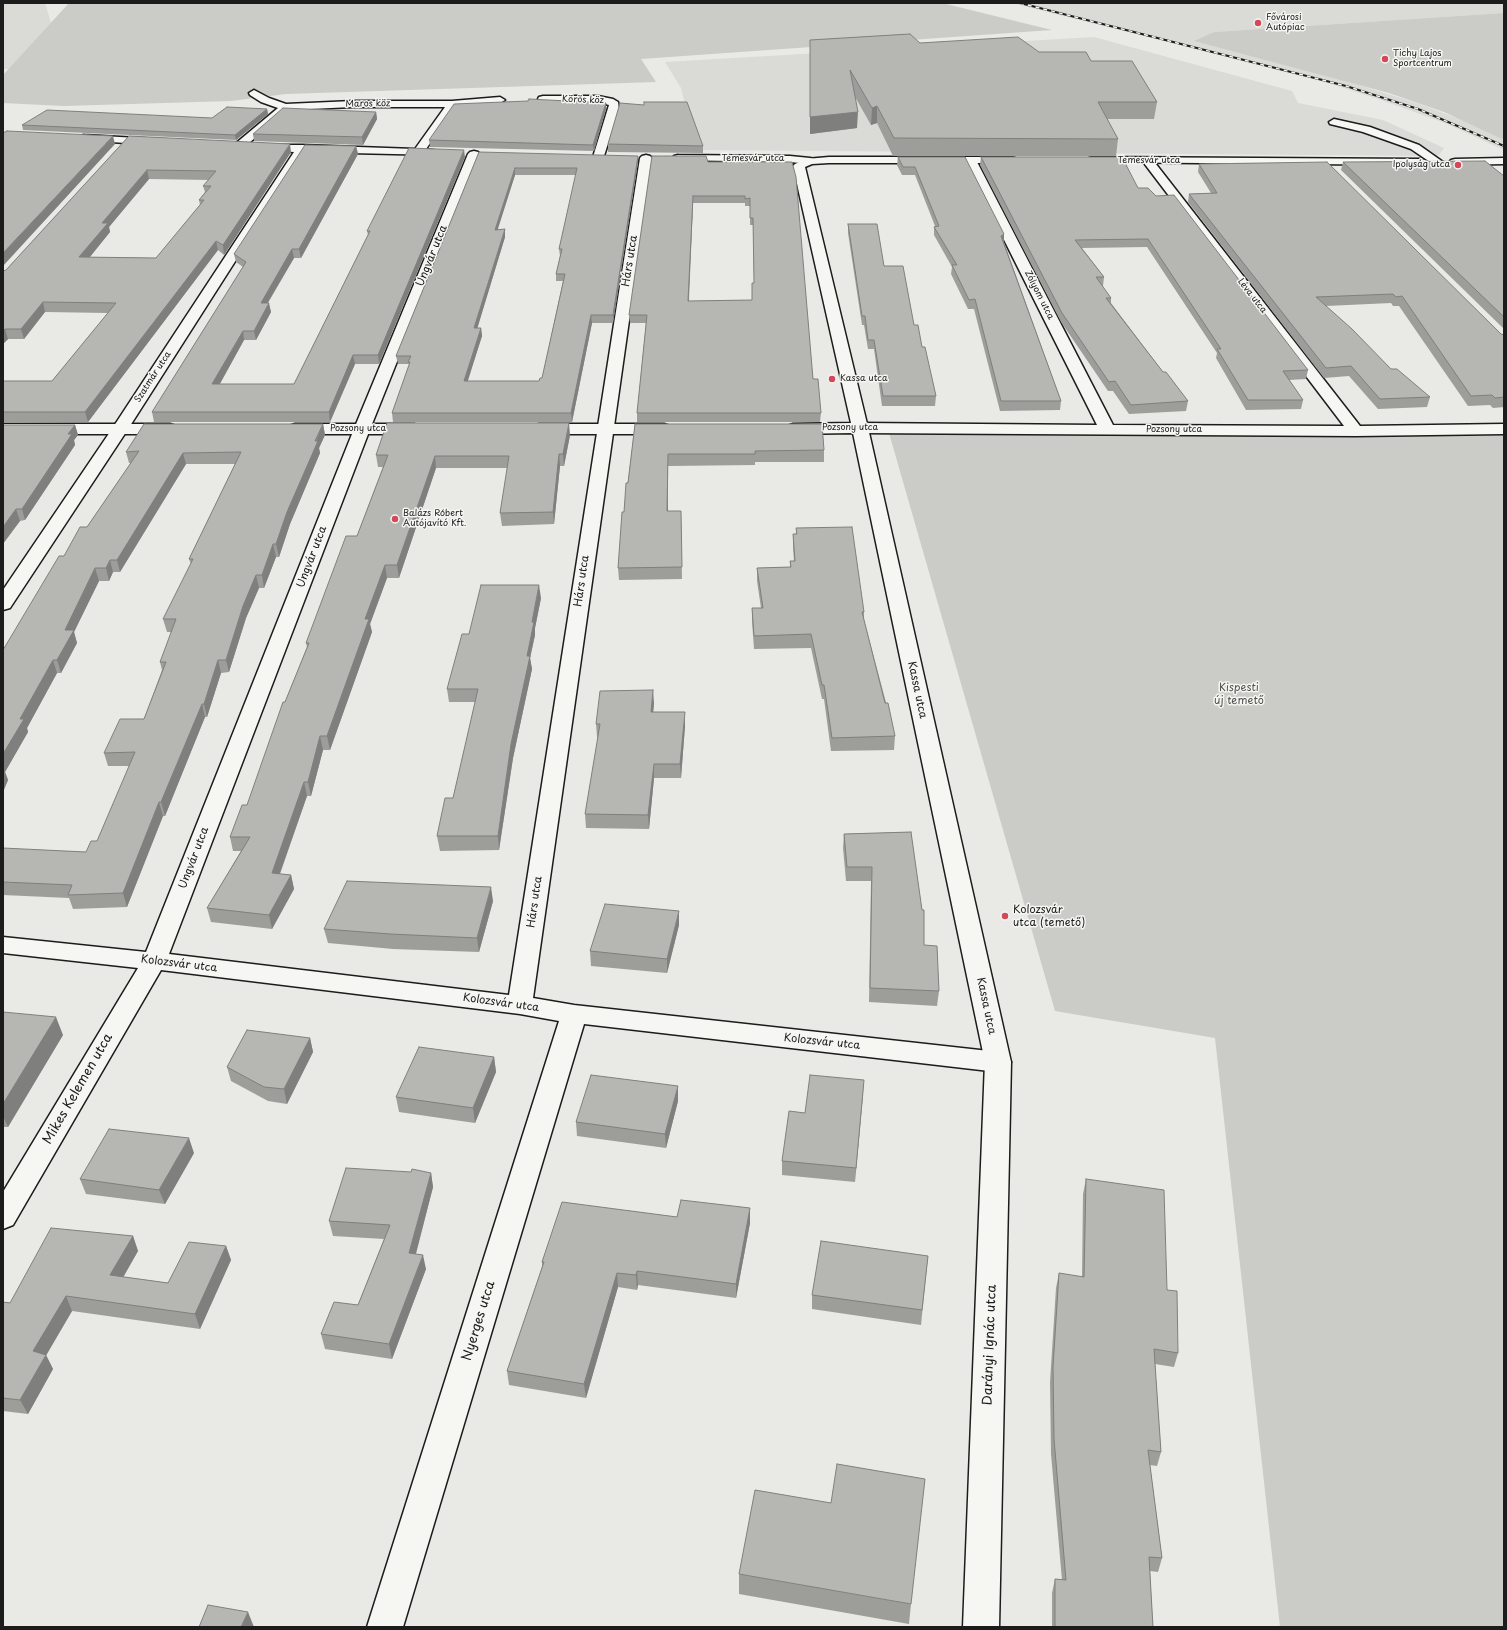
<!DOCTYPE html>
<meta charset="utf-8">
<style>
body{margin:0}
#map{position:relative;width:1507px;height:1630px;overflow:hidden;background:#e9e9e5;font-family:"Playpen Sans",sans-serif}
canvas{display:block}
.frame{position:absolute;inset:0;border:4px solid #1c1c1c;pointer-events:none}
</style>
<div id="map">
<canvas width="1507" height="1630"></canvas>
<div class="frame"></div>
</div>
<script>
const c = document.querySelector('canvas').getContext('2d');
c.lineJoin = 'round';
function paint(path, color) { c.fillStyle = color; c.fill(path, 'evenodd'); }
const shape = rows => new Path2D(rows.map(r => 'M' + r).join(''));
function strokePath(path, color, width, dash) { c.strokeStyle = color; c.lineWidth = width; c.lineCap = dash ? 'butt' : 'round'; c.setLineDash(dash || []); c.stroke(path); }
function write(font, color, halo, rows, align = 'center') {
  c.font = font + ' "Playpen Sans",sans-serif'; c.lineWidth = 3; c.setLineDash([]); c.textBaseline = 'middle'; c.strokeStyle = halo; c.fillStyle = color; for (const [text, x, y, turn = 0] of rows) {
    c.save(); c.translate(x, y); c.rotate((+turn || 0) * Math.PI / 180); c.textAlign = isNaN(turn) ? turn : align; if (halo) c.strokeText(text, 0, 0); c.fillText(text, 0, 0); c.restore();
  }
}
paint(shape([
 [3,3,45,3,51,23,9,69,3,69],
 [1012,3,1504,3,1504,13,1214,32,1195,41,1336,78,1417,103,1480,127,1504,140,1504,150,1445,123,1381,100,1312,78],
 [1094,37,1292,91,1298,103,1383,120,1444,148,1438,156,697,150,681,88,665,62]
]), '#dadad6');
paint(shape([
 [69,3,942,3,1052,30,641,59,656,82,286,94,231,101,64,106,3,103,3,75],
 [1504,13,1504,140,1444,112,1389,93,1194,41,1214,32],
 [1504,428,1504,1627,1280,1627,1215,1038,1055,1011,889,433]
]), '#cbcbc7');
const minor = shape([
 [254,90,269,98,286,104,353,101,452,101,500,97,505,100,500,103,455,107,426,149,439,151,441,153,439,155,305,152,128,429,10,608,3,610,3,590,112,429,294,152,260,150,256,149,254,147,256,145,302,145,415,149,445,107,353,107,288,110,243,148,235,148,233,146,235,144,278,108,261,102,250,95,249,93,254,90],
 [543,96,598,96,613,99,618,102,619,109,603,159,595,159,593,157,609,105,598,102,539,101,538,99,539,97,543,96],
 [1334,119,1370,127,1419,145,1443,162,1441,164,1437,165,1433,164,1411,149,1363,132,1330,124,1329,122,1334,119],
 [84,135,156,139,162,142,156,145,80,140,78,138,80,136,84,135],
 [474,151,478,152,480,154,370,429,169,954,509,995,640,158,642,156,646,155,650,156,652,158,533,998,574,1005,998,1052,1007,1055,1011,1062,1007,1069,998,1072,584,1024,403,1627,367,1627,559,1021,520,1014,161,970,13,1225,3,1229,3,1192,138,968,3,953,3,937,146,952,354,429,468,154,470,152,474,151],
 [678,155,790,156,810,158,814,159,816,161,814,163,810,164,790,162,674,160,672,158,674,156,678,155],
 [970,157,974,158,976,160,1113,425,1344,426,1144,163,1142,161,1144,159,1148,158,1152,159,1360,426,1504,424,1504,434,1356,436,860,433,854,431,852,428,854,425,860,423,1097,425,964,160,966,158,970,157]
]);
const tertiary = shape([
 [829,157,1011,157,1015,158,1017,160,1015,162,1011,163,829,163,812,164,805,167,868,428,1011,1062,999,1627,963,1627,985,1062,853,433,793,434,787,432,785,429,787,426,793,424,851,423,793,166,795,164,806,159,829,157],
 [1093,157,1421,159,1425,160,1427,162,1425,164,1421,165,1089,162,1087,160,1089,158,1093,157],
 [1504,158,1504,164,1455,165,1451,164,1449,162,1451,160,1455,159,1504,158],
 [3,424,170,424,176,426,178,429,176,432,170,434,3,434,3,424],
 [295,424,414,424,420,426,422,429,420,432,414,434,295,434,289,432,287,429,289,426,295,424],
 [539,424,664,424,670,426,672,429,670,432,664,434,539,434,533,432,531,429,533,426,539,424]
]);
strokePath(minor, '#1c1c1c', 3);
strokePath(tertiary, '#1c1c1c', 3);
paint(minor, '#f6f6f2');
paint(tertiary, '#f6f6f2');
const rail = shape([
 [1020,3,1346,86,1418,109,1504,146]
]);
strokePath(rail, '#1c1c1c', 2);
strokePath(rail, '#f6f6f2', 1.5, [4]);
paint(shape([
 [920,43,1039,52,1091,61,1157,102,1154,119,1107,119,1118,139,1116,156,893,156,877,123,871,125,854,95,857,128,810,134,810,55],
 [528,101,606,103,606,109,594,151,430,147,429,140],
 [644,105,703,146,703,153,608,152,608,144],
 [267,109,268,114,236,140,23,130,22,125,212,118],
 [376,112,377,119,363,145,254,141,253,134],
 [129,136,291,152,224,255,218,250,88,422,3,423,3,381,52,381,108,313,45,312,24,339,8,339,3,344,6,270],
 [149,179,209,180,203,186,205,192,199,200,200,205,156,258,89,257,110,232,109,227],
 [356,146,358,154,301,258,294,258,268,303,271,312,256,340,244,340,220,384,294,384,368,235,367,231,465,157,379,364,355,364,330,422,154,422,152,412,243,267,236,262,234,254],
 [479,152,638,162,613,323,592,323,572,422,393,422,392,413,409,366,409,364,398,364,396,356],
 [515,175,576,175,559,249,560,256,556,274,556,281,563,281,542,378,539,381,467,381,482,336,481,328,477,328,505,237,505,229,498,229],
 [898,157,965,157,1004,242,1061,401,1060,410,1000,411,974,309,968,309,951,274,952,267,934,235,934,227,935,226,915,175,902,175,897,165],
 [981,157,1138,188,1308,370,1306,379,1289,380,1303,400,1301,409,1246,410,1216,358,1217,353,1147,247,1082,248,1104,277,1103,286,1102,286,1111,298,1111,303,1163,372,1188,401,1186,411,1129,414,1113,391,1108,391,1061,322,980,165],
 [708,162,792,162,813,379,821,413,820,422,637,422,637,413,646,323,630,323,629,315],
 [693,203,745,203,745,206,750,206,750,225,753,225,754,283,752,300,689,301],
 [1343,162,1504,176,1504,329,1341,170],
 [1199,164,1501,334,1504,335,1504,407,1493,408,1490,405,1468,406,1399,306,1393,306,1391,303,1326,306,1391,369,1430,397,1427,407,1378,409,1349,376,1324,378,1188,202,1189,194,1211,193,1198,172],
 [848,224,884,266,914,325,922,347,936,396,935,406,882,406,874,349,868,349,864,325,862,325,848,233],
 [323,424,325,435,319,448,320,453,290,524,279,557,276,557,264,588,259,588,246,618,229,672,221,673,207,717,205,717,165,816,163,816,127,907,73,909,69,898,3,895,3,849,86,852,97,841,130,766,108,766,104,753,144,719,162,670,160,662,172,632,167,632,163,619,191,564,189,559,235,464,186,464,120,572,113,572,109,581,99,581,74,632,77,643,61,673,57,673,27,728,28,732,5,772,8,780,3,792,3,650,64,556,87,527,131,463,129,463,126,452],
 [635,424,824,450,824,462,755,462,755,465,668,466,668,511,681,511,682,579,619,580,618,568,624,512],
 [3,425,75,425,78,435,74,440,75,445,25,520,20,521,7,538],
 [570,435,564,466,560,466,554,524,502,526,500,513,508,468,436,468,399,578,387,578,370,624,372,632,330,750,323,750,311,796,307,796,280,874,291,875,294,889,272,929,211,922,207,908,241,851,233,851,230,837,247,805,285,702,307,647,306,643,357,536,383,467,378,467,376,455],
 [796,528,864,612,864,620,895,736,894,750,831,751,824,699,822,699,811,648,754,649,752,621,752,608,761,608,757,581,757,568,790,567,790,561,794,561,793,547,793,534,796,534],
 [541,598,535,628,535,635,530,658,532,669,513,758,499,850,440,851,437,836,453,798,475,702,449,702,447,689,469,634],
 [654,703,653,712,685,726,681,778,654,778,649,829,586,828,585,814,598,737,597,737,596,724],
 [911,832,924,945,939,991,937,1006,869,1002,871,881,846,881,843,848,844,834],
 [493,901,479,952,393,949,328,943,324,929],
 [679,925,667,973,591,966,590,951],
 [3,1012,63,1035,8,1127,4,1127,3,1128],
 [310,1038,313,1052,287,1104,268,1101,231,1081,227,1067],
 [494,1057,496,1072,475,1123,399,1112,396,1097],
 [863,1094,855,1182,782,1175,782,1161,805,1113],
 [678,1101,666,1148,577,1136,576,1122],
 [194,1153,165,1204,86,1194,80,1179],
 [431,1173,433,1187,416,1254,426,1269,392,1359,325,1349,321,1334,358,1305,384,1239,333,1236,329,1221],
 [1086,1179,1167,1290,1178,1353,1174,1367,1155,1364,1161,1452,1157,1466,1150,1465,1162,1558,1158,1572,1150,1571,1153,1627,1052,1627,1052,1593,1055,1579,1062,1580,1051,1454,1050,1382,1056,1288,1059,1273,1082,1277,1083,1194],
 [750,1208,750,1223,736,1298,638,1285,637,1290,618,1287,586,1398,509,1385,507,1371,542,1267,542,1262,677,1217],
 [133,1236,138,1251,123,1277,168,1283,226,1246,231,1260,200,1329,72,1311,46,1355,53,1369,28,1414,3,1411,3,1302,10,1303],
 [928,1256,921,1325,812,1309,812,1295],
 [739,1574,911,1604,909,1624,739,1594]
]), '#9d9d9a');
paint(shape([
 [606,103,606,109,594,151,593,145],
 [877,106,877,123,871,125,872,108],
 [267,109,268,114,236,140,235,135],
 [376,112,377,119,363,145,362,137],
 [858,112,857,128,810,134,810,117],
 [113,136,115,144,3,266,3,253],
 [290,144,291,152,224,255,223,245],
 [356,146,358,154,301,258,299,249],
 [464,150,465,157,379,364,378,355],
 [638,156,638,162,613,323,613,315],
 [515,168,515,175,495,237,495,230],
 [147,170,149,179,109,227,110,232,82,267,79,257,102,223],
 [693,196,693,203,688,309,688,301],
 [505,229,505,237,475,336,474,328],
 [1004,234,1004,242,1000,244,1001,236],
 [216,241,218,250,88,422,85,412],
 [292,249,294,258,262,312,261,303],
 [43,302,45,312,24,339,21,329],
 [269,303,271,312,256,340,254,331],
 [591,315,592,323,572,422,571,413],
 [481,328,482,336,465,390,464,381],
 [5,329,8,339,3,344,3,331],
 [243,331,244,340,214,394,212,384],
 [353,355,355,364,330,422,329,412],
 [569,423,570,435,564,466,563,454],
 [323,424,325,435,319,448,320,453,290,524,279,557,276,544,287,512],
 [75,425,78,435,74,440,75,445,25,520,22,509,68,434],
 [183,453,186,464,120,572,117,560],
 [559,454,560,466,554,524,553,512],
 [668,454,668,523,667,511],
 [435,456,436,468,399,578,397,565],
 [16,509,20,521,3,544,3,527],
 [273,544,276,557,264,588,262,575],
 [110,560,113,572,109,581,106,568],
 [385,565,387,578,370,624,372,632,330,750,327,736,365,619],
 [95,568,99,581,74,632,77,643,61,673,57,660,65,630],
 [256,575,259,588,246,618,229,672,226,660,243,606],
 [539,585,541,598,535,628,535,635,530,658,532,669,513,758,499,850,498,836,511,744,532,622],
 [53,660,57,673,27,728,28,732,5,772,8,780,3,792,3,754,20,719],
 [218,660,221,673,207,717,204,704],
 [653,690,654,703,652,726,651,712],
 [202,704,205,717,165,816,161,802],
 [685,712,685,726,681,778,680,764],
 [320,736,323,750,311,796,308,782],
 [654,764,654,778,649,829,648,815],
 [304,782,307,796,275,887,272,873],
 [159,802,163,816,127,907,123,893],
 [291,875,294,889,272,929,269,915],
 [491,887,493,901,479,952,477,938],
 [679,911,679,925,667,973,667,959],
 [56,1017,63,1035,8,1127,3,1116,3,1104],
 [310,1038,313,1052,287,1104,284,1089],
 [494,1057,496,1072,475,1123,473,1108],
 [864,1080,863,1094,855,1182,856,1168],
 [678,1086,678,1101,666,1148,665,1134],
 [189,1138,194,1153,165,1204,159,1190],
 [431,1173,433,1187,412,1268,409,1253],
 [750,1208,750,1223,736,1298,736,1284],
 [133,1236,138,1251,116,1290,110,1275],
 [226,1246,231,1260,200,1329,195,1314],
 [423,1255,426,1269,392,1359,389,1344],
 [637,1271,638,1285,637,1290,636,1275],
 [617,1273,618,1287,586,1398,584,1384],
 [66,1296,72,1311,40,1366,33,1351],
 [46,1355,53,1369,28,1414,20,1400],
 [248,1612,254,1627,241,1627]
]), '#7f7f7d');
const building = shape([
 [910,34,920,43,1018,37,1039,52,1086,52,1091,61,1132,61,1157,102,1098,102,1118,139,894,138,877,106,872,108,850,70,858,112,810,117,810,40,910,34],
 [529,99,606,103,593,145,429,140,454,104,528,101,529,99],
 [644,102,687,102,703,146,608,144,620,103,644,105,644,102],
 [227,107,267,109,235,135,22,125,47,110,212,118,227,107],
 [283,108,376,112,362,137,253,134,283,108],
 [7,131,113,136,3,253,3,133,7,131],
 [129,136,290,144,223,245,216,241,85,412,3,412,3,381,52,381,116,303,43,302,21,329,5,329,3,331,3,271,6,270,129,136],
 [147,170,216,171,203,186,211,186,199,200,204,200,156,258,79,257,108,223,102,223,147,170],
 [305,145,356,146,299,249,292,249,261,303,269,303,254,331,243,331,212,384,294,384,370,231,367,231,409,148,464,150,378,355,353,355,329,412,152,412,246,262,234,254,305,145],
 [479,152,638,156,613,315,591,315,571,413,392,413,410,362,408,362,411,356,396,356,479,152],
 [515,168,577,168,559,249,562,249,556,274,565,274,542,378,540,378,539,381,464,381,481,328,474,328,505,229,495,230,515,168],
 [652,156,706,156,708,162,792,162,796,177,813,379,818,379,821,413,637,413,647,315,629,315,652,156],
 [693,196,745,196,745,199,750,198,750,218,753,218,754,283,752,283,752,300,688,301,693,196],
 [898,157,965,157,1004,234,1001,236,1061,401,1001,401,975,299,969,300,952,265,957,265,934,227,939,226,915,167,903,167,898,157],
 [981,157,1122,157,1138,188,1148,188,1156,196,1174,195,1308,370,1283,371,1303,400,1248,400,1217,349,1221,349,1148,239,1075,240,1104,277,1096,277,1111,298,1106,298,1163,372,1166,372,1188,401,1131,405,1115,381,1109,382,1062,313,981,157],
 [1485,161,1504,176,1504,317,1343,162,1485,161],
 [1327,162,1501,334,1504,335,1504,397,1495,398,1492,395,1471,396,1402,296,1396,297,1393,294,1316,297,1352,329,1391,369,1397,369,1430,397,1380,399,1351,366,1326,368,1189,194,1217,193,1199,164,1327,162],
 [848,224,877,224,884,266,903,266,914,325,918,325,922,347,925,347,936,396,883,396,874,340,868,340,865,316,862,316,848,224],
 [387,423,569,423,563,454,559,454,553,512,500,513,509,456,435,456,397,565,385,565,365,619,369,619,327,736,320,736,308,782,304,782,272,873,291,875,269,915,207,908,250,837,230,837,242,805,247,805,283,702,285,702,309,643,306,643,346,536,357,536,388,455,376,455,387,423],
 [144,424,323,424,315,441,318,441,287,512,276,544,273,544,262,575,256,575,243,606,226,660,218,660,204,704,202,704,161,802,159,802,123,893,68,895,72,885,3,882,3,848,86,852,91,841,97,841,135,752,104,753,120,719,144,719,166,662,160,662,176,619,163,619,193,559,189,559,241,452,183,453,117,560,110,560,106,568,95,568,65,630,74,630,57,660,53,660,20,719,24,719,3,754,3,650,59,556,64,556,80,527,87,527,139,451,126,452,144,424],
 [635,424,822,424,824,450,755,451,755,454,668,454,667,511,681,511,682,567,618,568,622,512,624,512,626,483,628,483,635,424],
 [3,425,75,425,68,434,72,434,22,509,16,509,3,527,3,425],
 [852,527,864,612,862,612,885,703,888,703,895,736,832,738,824,685,822,685,811,634,754,636,752,608,763,608,757,568,791,567,790,561,795,561,793,534,797,534,796,528,852,527],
 [481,585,539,585,532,622,534,622,527,656,530,656,511,744,498,836,437,836,445,798,453,798,478,689,447,689,462,634,469,634,481,585],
 [653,690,651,712,685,712,680,764,654,764,648,815,585,814,600,724,596,724,600,691,653,690],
 [911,832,922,910,924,910,924,945,937,946,939,991,870,988,872,867,847,867,844,834,911,832],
 [347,881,491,887,477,938,390,934,324,929,347,881],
 [605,904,679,911,667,959,590,951,605,904],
 [3,1012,56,1017,3,1104,3,1012],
 [247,1030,310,1038,284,1089,264,1087,227,1067,247,1030],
 [419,1047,494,1057,473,1108,396,1097,419,1047],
 [591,1075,678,1086,665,1134,576,1122,591,1075],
 [810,1075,864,1080,856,1168,782,1161,789,1111,805,1113,810,1075],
 [109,1129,189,1138,159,1190,80,1179,109,1129],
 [346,1168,411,1172,412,1169,431,1173,409,1253,423,1255,389,1344,321,1334,334,1302,358,1305,390,1225,329,1221,346,1168],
 [1086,1179,1164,1190,1167,1290,1177,1291,1178,1353,1154,1349,1161,1452,1148,1450,1162,1558,1149,1557,1153,1627,1055,1627,1055,1579,1066,1580,1054,1439,1053,1367,1059,1273,1084,1277,1086,1179],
 [681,1200,750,1208,736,1284,637,1271,636,1275,617,1273,584,1384,507,1371,544,1262,542,1262,562,1202,677,1217,681,1200],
 [51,1228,133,1236,110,1275,168,1283,189,1242,226,1246,195,1314,66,1296,33,1351,46,1355,20,1400,3,1398,3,1302,10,1303,51,1228],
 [821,1241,928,1256,922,1310,812,1295,821,1241],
 [837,1464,925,1479,911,1604,739,1574,755,1490,831,1503,837,1464],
 [208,1605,248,1612,241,1627,199,1627,208,1605]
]);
paint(building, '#b6b6b3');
strokePath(building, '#7f7f7d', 1);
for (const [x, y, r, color] of [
 [1258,23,4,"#d1495b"],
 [1385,59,4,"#d1495b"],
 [1458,165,4,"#d1495b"],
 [832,379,4,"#d1495b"],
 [395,519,4,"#d1495b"],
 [1005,916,4,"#d1495b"]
]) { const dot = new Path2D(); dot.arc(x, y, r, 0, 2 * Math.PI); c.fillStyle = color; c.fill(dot); strokePath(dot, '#f6f6f2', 1.5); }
write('9px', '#1c1c1c', '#f6f6f2', [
 ["Fővárosi",1266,18],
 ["Autópiac",1266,28],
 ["Tichy Lajos",1393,54],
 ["Sportcentrum",1393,64],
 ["Ipolyság utca",1450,165,"right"],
 ["Kassa utca",840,379],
 ["Balázs Róbert",403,514],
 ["Autójavító Kft.",403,524]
], 'left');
write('9px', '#1c1c1c', '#f6f6f2', [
 ["Körös köz",583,100,2],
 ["Maros köz",368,104,-1],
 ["Temesvár utca",753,159],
 ["Temesvár utca",1149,161],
 ["Zólyom utca",1039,295,63],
 ["Léva utca",1252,296,52],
 ["Szatmár utca",153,377,-57],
 ["Pozsony utca",850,428],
 ["Pozsony utca",358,429],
 ["Pozsony utca",1174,430]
]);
write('11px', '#1c1c1c', '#f6f6f2', [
 ["Ungvár utca",432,256,-68],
 ["Hárs utca",630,261,-81],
 ["Ungvár utca",312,557,-69],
 ["Hárs utca",582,581,-82],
 ["Kassa utca",917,690,78],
 ["Ungvár utca",194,858,-69],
 ["Hárs utca",535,902,-82],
 ["Kolozsvár utca",179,964,7],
 ["Kolozsvár utca",501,1003,8],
 ["Kassa utca",986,1006,78],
 ["Kolozsvár utca",822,1042,6]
]);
write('11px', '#51514f', '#f6f6f2', [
 ["Kispesti",1239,688],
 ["új temető",1239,701]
]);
write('11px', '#1c1c1c', '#f6f6f2', [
 ["Kolozsvár",1013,910],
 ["utca (temető)",1013,923]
], 'left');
write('13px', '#1c1c1c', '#f6f6f2', [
 ["Mikes Kelemen utca",78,1089,-60],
 ["Nyerges utca",479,1321,-73],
 ["Darányi Ignác utca",990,1345,-88]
]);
</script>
